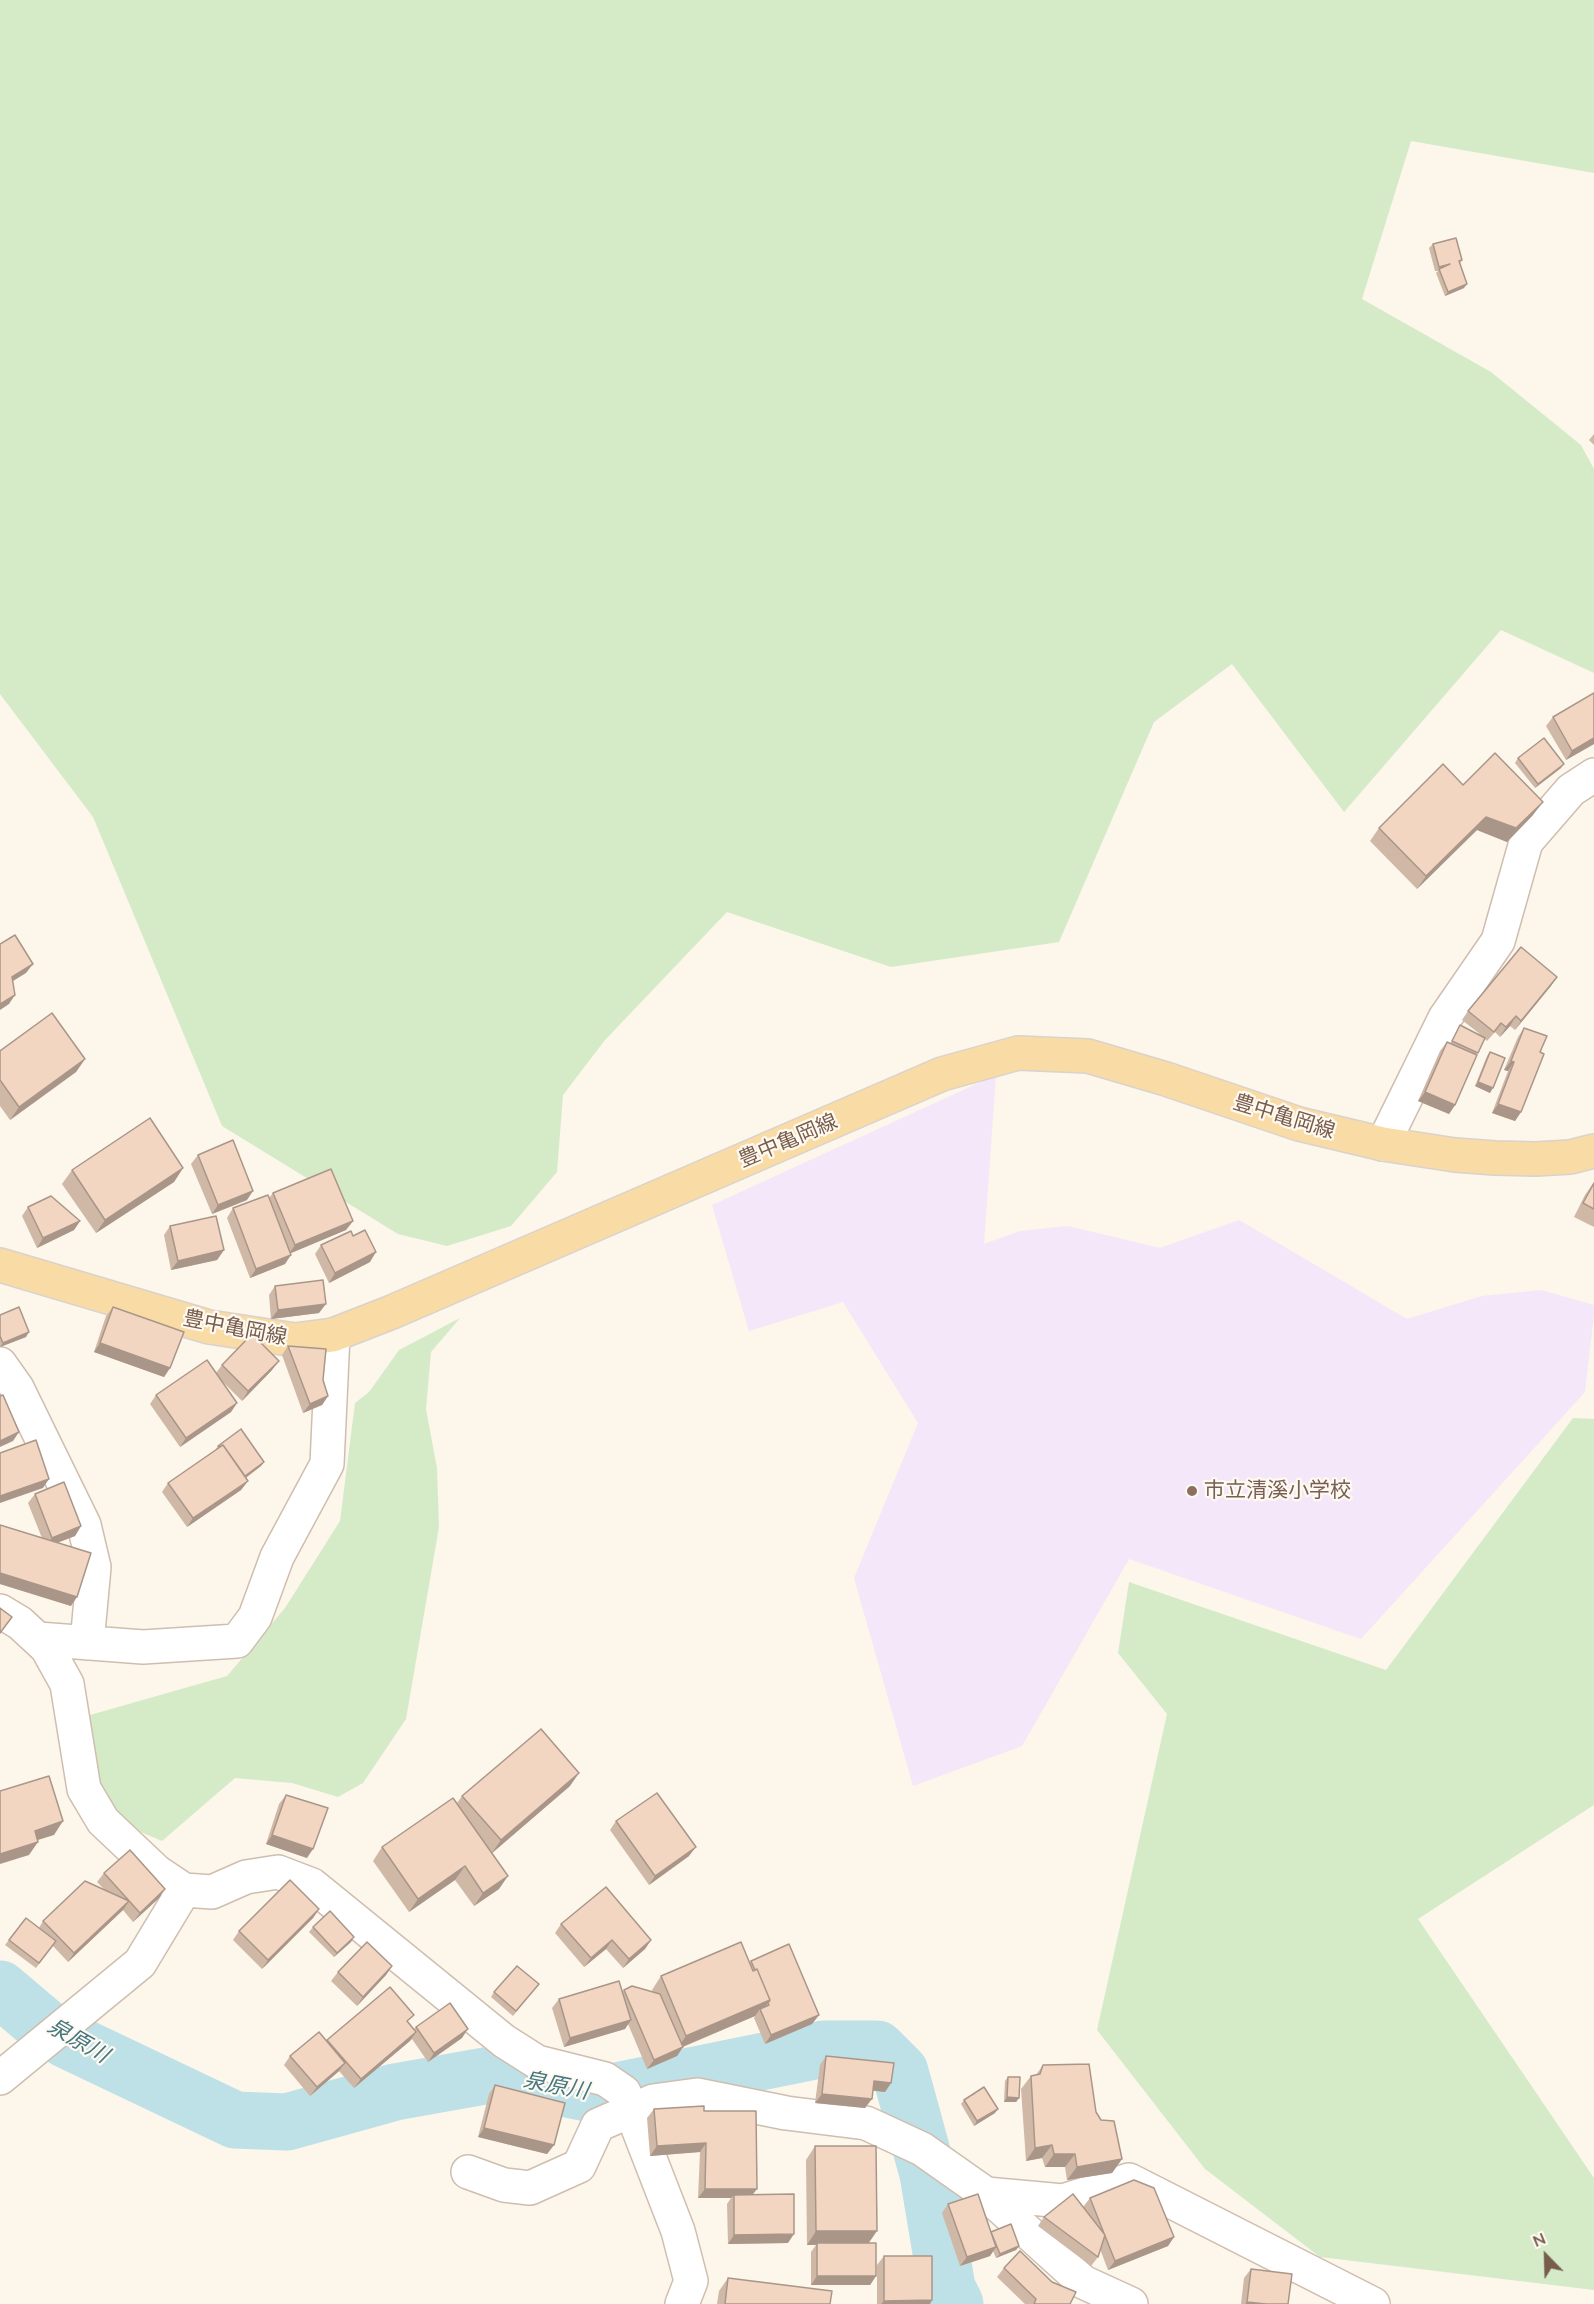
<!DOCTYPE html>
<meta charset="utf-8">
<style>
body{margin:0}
#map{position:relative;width:1594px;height:2304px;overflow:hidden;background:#fcf6eb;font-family:Mulish,sans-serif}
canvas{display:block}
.north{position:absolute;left:1516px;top:2226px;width:60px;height:60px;-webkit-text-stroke:4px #fffaf1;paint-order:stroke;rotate:337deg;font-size:16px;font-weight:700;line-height:24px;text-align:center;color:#785d4d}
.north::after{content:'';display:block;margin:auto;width:21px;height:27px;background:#785d4d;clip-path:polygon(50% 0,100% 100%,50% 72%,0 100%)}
</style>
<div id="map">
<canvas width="1594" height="2304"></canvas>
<div class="north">N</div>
</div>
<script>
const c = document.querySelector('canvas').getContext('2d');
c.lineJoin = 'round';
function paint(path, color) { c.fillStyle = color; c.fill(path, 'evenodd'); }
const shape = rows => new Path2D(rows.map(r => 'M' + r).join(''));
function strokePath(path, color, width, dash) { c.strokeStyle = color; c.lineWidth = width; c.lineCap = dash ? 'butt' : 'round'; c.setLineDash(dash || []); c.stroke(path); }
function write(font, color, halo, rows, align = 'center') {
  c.font = font + ' Mulish,"Noto Sans JP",sans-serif'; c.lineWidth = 4.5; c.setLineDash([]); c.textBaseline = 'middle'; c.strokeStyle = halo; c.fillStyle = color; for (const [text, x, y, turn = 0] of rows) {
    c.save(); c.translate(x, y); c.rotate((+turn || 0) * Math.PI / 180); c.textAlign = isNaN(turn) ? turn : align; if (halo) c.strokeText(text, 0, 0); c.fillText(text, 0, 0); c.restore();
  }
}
paint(shape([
 [996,1075,984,1244,1020,1231,1068,1226,1160,1248,1239,1220,1407,1319,1482,1296,1541,1290,1594,1305,1594,1314,1585,1392,1361,1639,1129,1559,1022,1746,913,1786,854,1578,918,1423,843,1302,749,1331,712,1205]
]), '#f3e7f9');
paint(shape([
 [0,0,1594,0,1594,173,1411,141,1362,299,1491,372,1581,445,1594,469,1594,673,1501,630,1344,812,1232,664,1154,722,1059,942,891,967,727,912,605,1040,563,1095,557,1172,511,1226,447,1246,398,1234,222,1126,93,817,0,694],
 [460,1318,431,1352,426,1409,437,1468,439,1527,406,1719,363,1783,338,1797,292,1783,235,1778,162,1841,124,1825,97,1787,90,1715,227,1676,285,1608,340,1521,355,1403,369,1392,399,1350],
 [1573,1418,1594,1419,1594,1805,1418,1919,1594,2178,1594,2290,1320,2257,1205,2169,1097,2030,1167,1714,1118,1653,1129,1582,1386,1670]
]), '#d5ebc8');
strokePath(shape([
 [0,1989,46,2028,67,2040,235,2120,287,2122,395,2092,496,2074,597,2095,824,2049,877,2049,900,2072,928,2174,947,2288,955,2304]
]), '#bee0e7', 57);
const minor = shape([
 [1383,1144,1445,1018,1498,941,1526,842,1571,790,1594,775],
 [0,1364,17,1388,84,1525,94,1567,87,1643],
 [0,1611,20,1623,47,1648,67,1684,84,1789,103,1821,157,1872,184,1890,212,1892,246,1877,278,1872,312,1885,504,2041,537,2062,605,2079,624,2092,678,2231,691,2281,682,2304],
 [38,1639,143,1647,237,1641,255,1617,277,1557,327,1464,333,1335],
 [0,2078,140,1963,184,1890],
 [468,2172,504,2185,530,2188,579,2166,598,2125,653,2101,697,2095,786,2113,866,2123,922,2149,986,2194,1083,2282,1131,2304],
 [986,2194,1063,2201,1129,2180,1373,2304]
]);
const major = shape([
 [0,1265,209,1327,295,1340,333,1335,392,1312,942,1074,1018,1053,1088,1056,1166,1079,1299,1124,1383,1144,1455,1155,1495,1158,1536,1159,1570,1157,1594,1151]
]);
strokePath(minor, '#cfbeaf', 36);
strokePath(major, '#d9d2cd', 36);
strokePath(minor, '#fff', 33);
strokePath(major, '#f9dca5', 33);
paint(shape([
 [1433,244,1462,260,1460,264,1464,288,1445,296,1436,273,1438,271,1435,271,1429,248],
 [1594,434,1594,445,1589,440],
 [1553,717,1594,744,1566,760,1546,726],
 [1518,758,1561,768,1535,788,1515,763],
 [1463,785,1533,815,1507,842,1477,830,1417,889,1370,841,1379,828],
 [1557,977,1515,1030,1510,1026,1500,1037,1495,1032,1487,1041,1485,1039,1476,1055,1455,1105,1449,1114,1418,1101,1440,1051,1447,1042,1450,1044,1460,1025,1481,1035,1462,1020,1468,1011],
 [1524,1028,1540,1052,1521,1112,1515,1121,1492,1113,1508,1071,1504,1070,1518,1037],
 [0,1051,85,1059,76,1072,10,1120,0,1106],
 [1490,1052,1490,1093,1475,1086,1487,1056],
 [198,1155,247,1200,212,1214,191,1164],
 [183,1168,174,1182,96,1233,62,1184,72,1170],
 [1594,1182,1594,1227,1574,1217,1585,1195],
 [273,1193,353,1221,346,1230,290,1253,285,1264,250,1278,227,1218,233,1208,269,1198],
 [28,1207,80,1221,74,1230,37,1248,22,1216],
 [170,1226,224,1250,217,1260,171,1270,164,1235],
 [353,1236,370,1262,329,1283,315,1254,321,1245],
 [275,1286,319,1313,271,1319,269,1295],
 [113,1307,170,1368,164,1377,94,1352,106,1316],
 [0,1315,26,1337,0,1347],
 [288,1346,323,1380,328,1396,322,1405,303,1413,282,1355],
 [222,1365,272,1370,242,1401,221,1380,237,1403,231,1412,180,1447,150,1404,156,1395,216,1373],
 [218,1446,264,1462,261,1466,246,1478,248,1481,241,1490,187,1527,162,1492,168,1483,215,1450],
 [35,1494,81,1526,75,1536,57,1543,71,1606,0,1584,0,1525,42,1538,28,1503],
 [570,1786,492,1853,499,1889,474,1906,455,1880,409,1912,373,1861,382,1847,457,1803,462,1796],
 [286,1795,307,1858,266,1844,279,1804],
 [616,1821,689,1856,649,1885,610,1830],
 [104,1873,165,1889,159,1898,133,1922,123,1910,68,1962,53,1946,36,1968,5,1945,26,1918,39,1928,43,1921,104,1889,97,1882],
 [319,1909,313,1918,262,1969,233,1940,239,1931],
 [561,1924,651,1940,645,1949,623,1968,606,1949,584,1967,555,1933],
 [313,1927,351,1942,334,1957,309,1932],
 [751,1961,819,2015,812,2024,765,2044,754,2018,755,2016,683,2047,677,2056,647,2069,628,2024,625,2029,564,2047,552,2008,559,1999,622,1992,624,1990,653,1992,652,1990,661,1976,750,1962],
 [392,1966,386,1975,357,2006,331,1981,338,1972],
 [535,1989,513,2016,491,1997,494,1992],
 [409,2023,414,2029,416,2027,462,2038,428,2062,412,2039,354,2088,339,2071,310,2096,284,2065,290,2056,326,2041,327,2040],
 [826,2056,891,2083,885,2092,873,2090,865,2108,815,2103,820,2065],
 [1043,2065,1096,2112,1122,2159,1112,2173,1067,2180,1065,2167,1045,2167,1042,2158,1026,2161,1021,2089,1031,2076,1036,2075],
 [1008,2077,1019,2098,1016,2102,1004,2102,1005,2081],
 [495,2085,554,2145,547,2154,478,2137,489,2094],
 [964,2100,995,2113,974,2126,961,2104],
 [654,2109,704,2111,753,2195,788,2243,728,2244,727,2204,731,2198,698,2198,700,2152,650,2156,647,2118],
 [815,2146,869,2243,876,2276,870,2285,811,2285,811,2252,816,2245,807,2245,806,2160],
 [1090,2198,1174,2237,1168,2246,1108,2270,1100,2249,1098,2257,1091,2266,1038,2226,1044,2217,1084,2209,1083,2207],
 [948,2204,991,2232,1019,2246,1016,2250,996,2258,993,2251,990,2256,960,2266,942,2213],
 [884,2256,930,2304,877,2304,877,2265],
 [1004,2268,1070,2304,1025,2304,997,2277],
 [1251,2269,1288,2304,1241,2304,1244,2278],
 [728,2278,830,2304,717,2304,719,2291]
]), '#d0b8a7');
paint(shape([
 [1467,284,1464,288,1445,296,1448,292],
 [1594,738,1594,744,1566,760,1572,751],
 [1564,764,1561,768,1535,788,1538,784],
 [1543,802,1533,815,1507,842,1477,830,1417,889,1426,876,1486,817],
 [33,964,26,973,5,986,12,977],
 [1557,977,1551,986,1515,1030,1521,1021],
 [15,995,9,1004,0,1010,0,1004],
 [1516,1016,1510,1026,1500,1037,1506,1027],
 [85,1059,76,1072,10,1120,19,1107],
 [1511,1061,1514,1062,1508,1071,1504,1070],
 [1478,1082,1493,1088,1490,1093,1475,1086],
 [1425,1092,1455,1105,1449,1114,1418,1101],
 [1498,1104,1521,1112,1515,1121,1492,1113],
 [183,1168,174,1182,96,1233,105,1220],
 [253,1191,247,1200,212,1214,218,1205],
 [80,1221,74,1230,37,1248,43,1238],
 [353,1221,346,1230,289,1254,295,1245],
 [224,1250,217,1260,171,1270,178,1261],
 [376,1252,370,1262,329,1283,335,1273],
 [291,1255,285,1264,250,1278,256,1269],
 [326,1304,319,1313,271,1319,278,1310],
 [29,1332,26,1337,0,1347,3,1343],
 [100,1343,170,1368,164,1377,94,1352],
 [279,1361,272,1370,242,1401,248,1391],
 [328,1396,322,1405,303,1413,310,1404],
 [237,1403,231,1412,180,1447,186,1438],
 [19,1432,13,1441,0,1447,0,1441],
 [264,1462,261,1466,238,1483,242,1478],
 [49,1479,43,1488,0,1503,0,1496],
 [248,1481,241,1490,187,1527,193,1518],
 [81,1526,75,1536,46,1547,52,1538],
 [0,1573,77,1597,71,1606,0,1584],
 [579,1773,570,1786,491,1854,501,1840],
 [63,1821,54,1835,25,1844,35,1831],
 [272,1835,313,1849,307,1858,266,1844],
 [38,1842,29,1855,0,1864,0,1854],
 [696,1847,689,1856,649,1885,655,1876],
 [465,1866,455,1880,409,1912,418,1899],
 [508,1876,499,1889,474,1906,483,1893],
 [165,1889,159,1898,133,1922,140,1913],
 [129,1901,123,1910,68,1962,74,1953],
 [319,1909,313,1918,262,1969,268,1960],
 [354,1937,351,1942,334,1957,337,1953],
 [612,1940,606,1949,584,1967,591,1958],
 [651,1940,645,1949,623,1968,629,1959],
 [392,1966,386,1975,357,2006,363,1997],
 [770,2000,761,2013,760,2009,755,2016,677,2049,686,2036],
 [819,2015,812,2024,765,2044,771,2035],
 [631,2020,625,2029,564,2047,570,2038],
 [468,2029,462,2038,428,2062,434,2053],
 [416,2032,410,2041,354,2088,361,2079],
 [683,2047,677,2056,647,2069,654,2060],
 [345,2063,338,2072,310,2096,317,2087],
 [874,2081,891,2083,885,2092,867,2090],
 [822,2094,872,2099,865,2108,815,2103],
 [1007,2097,1019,2098,1016,2102,1004,2102],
 [998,2109,995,2113,974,2126,977,2121],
 [484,2128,554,2145,547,2154,478,2137],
 [706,2143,700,2152,650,2156,657,2146],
 [1052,2145,1042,2158,1026,2161,1035,2148],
 [1054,2154,1075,2154,1065,2167,1045,2167],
 [1122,2159,1112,2173,1067,2180,1077,2167],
 [705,2189,757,2189,750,2198,734,2195,731,2198,698,2198],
 [816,2231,877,2231,868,2244,807,2245],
 [794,2234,788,2243,728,2244,734,2235],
 [1174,2237,1168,2246,1108,2270,1115,2261],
 [1019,2246,1016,2250,996,2258,1000,2254],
 [996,2247,990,2256,960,2266,967,2257],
 [817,2276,876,2276,870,2285,811,2285],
 [932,2300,930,2304,881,2304,884,2301],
 [1247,2302,1266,2304,1245,2304]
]), '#a99688');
const building = shape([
 [1456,238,1462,260,1459,261,1467,284,1448,292,1439,269,1450,264,1439,267,1433,244,1456,238],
 [1594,693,1594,738,1572,751,1553,717,1594,693],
 [1544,738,1564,764,1538,784,1518,758,1544,738],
 [1495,753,1543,802,1516,828,1486,817,1426,876,1379,828,1443,764,1463,785,1495,753],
 [15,935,33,964,12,977,15,995,0,1004,0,944,15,935],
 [1521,947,1557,977,1521,1021,1516,1016,1506,1027,1501,1023,1494,1032,1468,1011,1521,947],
 [52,1013,85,1059,19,1107,0,1080,0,1051,52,1013],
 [1460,1025,1485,1038,1478,1053,1452,1041,1460,1025],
 [1524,1028,1547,1036,1540,1052,1544,1054,1521,1112,1498,1104,1514,1062,1511,1061,1524,1028],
 [1447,1042,1477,1055,1455,1105,1425,1092,1447,1042],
 [1490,1052,1505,1058,1493,1088,1478,1082,1490,1052],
 [150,1118,183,1168,105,1220,72,1170,150,1118],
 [233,1140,253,1191,218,1205,198,1155,233,1140],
 [331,1169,353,1221,295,1245,273,1193,331,1169],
 [1594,1183,1594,1209,1583,1203,1594,1183],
 [268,1195,291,1255,256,1269,233,1208,268,1195],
 [51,1196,80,1221,43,1238,28,1207,51,1196],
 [216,1216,224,1250,178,1261,170,1226,216,1216],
 [365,1230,376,1252,335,1273,321,1245,351,1231,353,1236,365,1230],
 [323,1280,326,1304,278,1310,275,1286,323,1280],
 [19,1307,29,1332,3,1343,0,1336,0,1315,19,1307],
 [113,1307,184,1332,170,1368,100,1343,113,1307],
 [252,1334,279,1361,248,1391,222,1365,252,1334],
 [288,1346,326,1349,323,1380,328,1396,310,1404,288,1346],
 [207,1360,237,1403,186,1438,156,1395,207,1360],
 [3,1395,19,1432,0,1441,0,1396,3,1395],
 [241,1429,264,1462,245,1476,223,1445,219,1447,218,1446,241,1429],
 [36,1440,49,1479,0,1496,0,1453,36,1440],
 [223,1445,248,1481,193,1518,168,1483,223,1445],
 [64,1482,81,1526,52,1538,35,1494,64,1482],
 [0,1525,91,1553,77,1597,0,1573,0,1525],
 [0,1608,12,1617,0,1633,0,1608],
 [541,1729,579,1773,501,1840,462,1796,541,1729],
 [49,1776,63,1821,35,1831,38,1842,0,1854,0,1791,49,1776],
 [657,1793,696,1847,655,1876,616,1821,657,1793],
 [286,1795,328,1808,313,1849,272,1835,286,1795],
 [453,1798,508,1876,483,1893,465,1866,418,1899,382,1847,453,1798],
 [130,1850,165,1889,140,1913,104,1873,130,1850],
 [290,1880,319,1909,268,1960,239,1931,290,1880],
 [85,1881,129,1901,74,1953,43,1921,85,1881],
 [606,1887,651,1940,629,1959,612,1940,591,1958,561,1924,606,1887],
 [330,1911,354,1937,337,1953,313,1927,330,1911],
 [26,1918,56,1941,39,1963,9,1940,26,1918],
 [367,1942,392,1966,363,1997,338,1972,367,1942],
 [741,1942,753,1971,757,1969,770,2000,686,2036,661,1976,741,1942],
 [789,1944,819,2015,771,2035,760,2009,769,2005,768,2003,770,2000,757,1969,755,1970,751,1961,789,1944],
 [517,1966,539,1984,516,2011,494,1992,517,1966],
 [619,1981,631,2020,570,2038,559,1999,619,1981],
 [632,1986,660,1994,683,2047,654,2060,624,1990,632,1986],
 [390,1987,414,2015,407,2021,416,2032,361,2079,327,2040,390,1987],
 [450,2003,468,2029,434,2053,416,2027,450,2003],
 [319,2032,345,2063,317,2087,290,2056,319,2032],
 [826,2056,894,2063,891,2083,874,2081,872,2099,822,2094,826,2056],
 [1089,2064,1096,2112,1101,2120,1114,2121,1122,2159,1077,2167,1075,2154,1054,2154,1052,2145,1035,2148,1031,2076,1040,2074,1043,2065,1089,2064],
 [1008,2077,1020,2077,1019,2098,1007,2097,1008,2077],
 [495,2085,565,2103,554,2145,484,2128,495,2085],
 [984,2087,998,2109,977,2121,964,2100,984,2087],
 [704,2106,704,2111,756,2111,757,2189,705,2189,706,2143,657,2146,654,2109,704,2106],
 [815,2146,876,2146,877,2231,816,2231,815,2146],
 [1134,2180,1154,2188,1174,2237,1115,2261,1090,2198,1134,2180],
 [794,2194,794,2234,734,2235,734,2195,794,2194],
 [978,2194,996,2247,967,2257,948,2204,978,2194],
 [1073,2194,1105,2235,1098,2257,1044,2217,1073,2194],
 [1011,2224,1019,2246,1000,2254,991,2232,1011,2224],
 [817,2243,876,2243,876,2276,817,2276,817,2243],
 [1020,2251,1052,2282,1076,2292,1070,2304,1034,2304,1036,2299,1004,2268,1020,2251],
 [884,2256,932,2256,932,2300,884,2301,884,2256],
 [1251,2269,1292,2274,1288,2304,1266,2304,1247,2302,1251,2269],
 [728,2278,832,2291,830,2304,725,2304,728,2278]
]);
paint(building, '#f2d6c2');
strokePath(building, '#a99688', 1.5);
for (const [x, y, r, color] of [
 [1192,1491,6,"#8d6e63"]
]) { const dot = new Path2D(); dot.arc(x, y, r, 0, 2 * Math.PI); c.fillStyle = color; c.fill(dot); strokePath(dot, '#fffaf1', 2); }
write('21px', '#785d4d', '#fffaf1', [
 ["豊中亀岡線",1284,1117,17],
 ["豊中亀岡線",788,1141,-23],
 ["豊中亀岡線",235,1328,11]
]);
write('21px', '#785e54', '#fffaf1', [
 ["市立清溪小学校",1204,1491]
], 'left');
write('italic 22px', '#437783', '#fffaf1', [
 ["泉原川",78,2041,30],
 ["泉原川",556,2086,11]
]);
</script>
